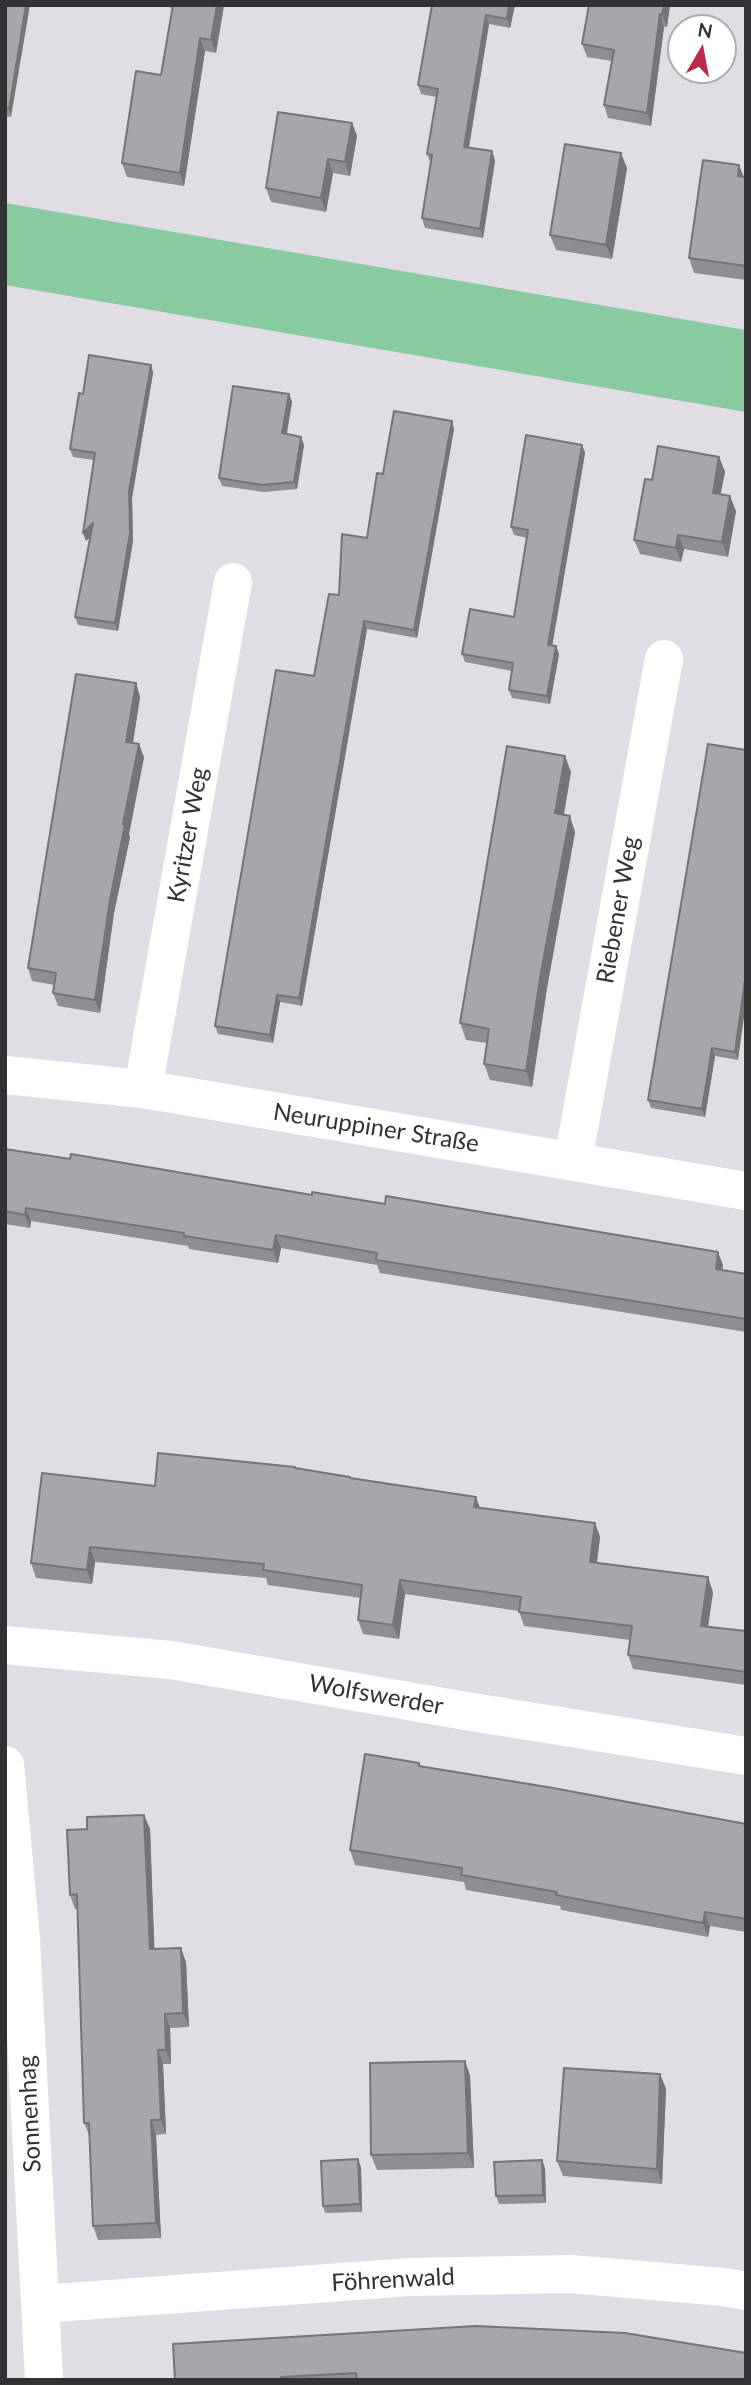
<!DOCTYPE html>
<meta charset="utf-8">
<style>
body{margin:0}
#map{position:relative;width:751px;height:2385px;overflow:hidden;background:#e1dde5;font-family:Lato,sans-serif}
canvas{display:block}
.frame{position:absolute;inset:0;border:7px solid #323133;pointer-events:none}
.north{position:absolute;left:667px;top:14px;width:70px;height:70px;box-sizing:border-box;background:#fff;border:2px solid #adadad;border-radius:50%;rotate:10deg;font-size:19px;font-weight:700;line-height:28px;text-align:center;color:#323133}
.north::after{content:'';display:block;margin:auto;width:24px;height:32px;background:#bb2a49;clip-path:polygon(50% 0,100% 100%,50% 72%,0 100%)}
</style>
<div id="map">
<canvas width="751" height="2385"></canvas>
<div class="frame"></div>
<div class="north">N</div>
</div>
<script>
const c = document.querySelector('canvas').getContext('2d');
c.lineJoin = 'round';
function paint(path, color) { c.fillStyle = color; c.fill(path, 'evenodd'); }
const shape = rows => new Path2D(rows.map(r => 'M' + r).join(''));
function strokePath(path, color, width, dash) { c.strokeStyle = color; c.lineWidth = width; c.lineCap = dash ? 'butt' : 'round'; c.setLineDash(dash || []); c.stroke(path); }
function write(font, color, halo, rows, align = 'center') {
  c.font = font + ' Lato,sans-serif'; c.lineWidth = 5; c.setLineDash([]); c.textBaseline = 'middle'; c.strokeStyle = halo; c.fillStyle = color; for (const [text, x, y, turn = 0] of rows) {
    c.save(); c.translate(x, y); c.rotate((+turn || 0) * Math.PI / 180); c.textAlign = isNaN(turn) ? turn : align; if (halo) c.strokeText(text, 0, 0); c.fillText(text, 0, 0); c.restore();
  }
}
paint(shape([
 [5,203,746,330,746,412,5,285]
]), '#8acaa0');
strokePath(shape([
 [5,1075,143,1089,746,1191],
 [143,1089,233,582],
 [573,1161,664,659],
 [5,1645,171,1660,466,1711,746,1756],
 [5,1765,21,1939,44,2380],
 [41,2304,410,2277,570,2274,724,2287,746,2291]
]), '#fff', 38);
paint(shape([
 [5,5,11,117,5,116],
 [158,5,224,5,216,53,205,51,184,186,127,177,122,163,161,75,173,8],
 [432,5,515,5,510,28,489,24,469,148,492,151,495,161,483,238,425,228,422,218,431,164,427,154,436,97,421,94,418,85],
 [670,5,667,27,664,27,651,126,608,118,604,105,612,61,587,57,582,44],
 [352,123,357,136,350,176,333,173,326,212,271,202,266,188],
 [627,168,612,259,556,250,550,235],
 [743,177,746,177,746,280,694,273,689,258],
 [151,365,153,373,132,498,133,541,118,631,78,625,75,617,91,536,86,541,94,460,73,457,70,449,83,394],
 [289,394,292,402,287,434,301,437,304,445,297,489,264,492,222,486,219,478],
 [454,429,417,638,367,629,302,1006,280,1002,273,1043,218,1034,215,1026,314,676,339,595,367,538,383,474],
 [582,445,585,453,552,646,556,646,559,654,550,704,512,698,509,690,512,671,465,662,462,654,514,617,527,538,514,535,511,527],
 [719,457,725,472,720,494,736,511,728,557,684,549,681,562,640,554,634,540,652,480],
 [136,683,140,697,133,743,144,757,129,834,130,837,114,913,100,1013,58,1006,53,993,54,985,32,981,28,968],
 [708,744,738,1060,715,1056,705,1117,651,1108,648,1100],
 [571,772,564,815,575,832,547,988,532,1087,490,1080,484,1064,487,1043,466,1040,460,1023],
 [5,1149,723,1265,722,1270,746,1274,746,1332,380,1273,377,1265,281,1248,278,1263,189,1249,188,1246,31,1221,30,1228,5,1224],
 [296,1469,351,1479,480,1508,595,1523,600,1537,597,1563,713,1592,708,1627,746,1631,746,1685,633,1669,628,1655,630,1640,524,1626,519,1611,405,1594,399,1639,363,1634,358,1620,361,1598,268,1585,266,1578,95,1562,92,1584,36,1578,31,1563,155,1486],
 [419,1763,421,1767,746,1824,746,1932,710,1926,708,1937,561,1910,560,1906,466,1890,464,1882,355,1865,350,1850],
 [144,1815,150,1829,154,1949,186,1962,189,2027,170,2028,171,2064,163,2064,166,2134,156,2135,161,2238,98,2240,93,2226,90,2137,84,2123,77,1909,75,1909,70,1895,87,1829],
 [465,2061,470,2076,474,2168,377,2170,371,2155],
 [660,2074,666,2089,662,2184,563,2176,557,2161],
 [361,2167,362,2212,325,2213,323,2206],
 [545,2168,546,2203,499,2204,496,2196],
 [746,2353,746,2380,175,2380]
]), '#908e94');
paint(shape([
 [26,5,30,5,11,117,9,109],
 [217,5,224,5,216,53,211,40],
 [509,5,515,5,510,28,507,19],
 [664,5,670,5,667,27,662,15],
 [660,14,664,27,651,126,647,113],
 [486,15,489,24,467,157,464,147],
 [200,38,205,51,184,186,180,173],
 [352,123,357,136,350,176,345,162],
 [492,151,495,161,483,238,480,229],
 [621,153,627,168,612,259,606,245],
 [328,159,333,173,326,212,321,198],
 [739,165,745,180,738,176],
 [151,365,153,373,132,498,133,541,118,631,115,623,129,491],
 [289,394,292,402,285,441,282,433],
 [452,421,454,429,417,638,414,630],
 [301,437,304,445,297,489,294,482],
 [582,445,585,453,551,653,548,645],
 [719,457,725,472,718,507,713,493],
 [730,496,736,511,728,557,722,542],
 [93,523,96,531,86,541,83,533],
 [678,535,684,549,681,562,676,548],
 [364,621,367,629,302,1006,299,998],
 [556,646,559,654,550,704,547,696],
 [136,683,140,697,131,755,126,742],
 [139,744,144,757,129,834,130,837,114,913,100,1013,95,1000,110,900],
 [565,756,571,772,561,829,555,813],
 [570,816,575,832,547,988,532,1087,526,1071,541,972],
 [746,973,746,1003,738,1060,735,1052],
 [277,995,280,1002,273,1043,270,1035],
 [712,1048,715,1056,705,1117,702,1109],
 [26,1208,31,1221,30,1228,25,1215],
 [276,1235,281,1248,278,1263,273,1250],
 [718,1252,723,1265,720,1282,716,1269],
 [476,1497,481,1511,474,1507],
 [595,1523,600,1537,595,1576,590,1562],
 [90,1547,95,1562,92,1584,87,1570],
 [708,1577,713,1592,706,1640,701,1626],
 [400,1580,405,1594,399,1639,393,1625],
 [144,1815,150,1829,155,1963,150,1949],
 [705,1912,710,1926,708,1937,703,1923],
 [181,1948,186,1962,189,2027,183,2013],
 [165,2014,170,2028,171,2064,166,2050],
 [158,2050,163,2064,166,2134,161,2120],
 [465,2061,470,2076,474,2168,468,2153],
 [660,2074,666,2089,662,2184,657,2169],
 [151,2120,156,2135,161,2238,156,2223],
 [358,2159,361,2167,362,2212,360,2204],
 [542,2160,545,2168,546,2203,543,2195]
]), '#767478');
const building = shape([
 [5,5,26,5,9,109,5,108,5,5],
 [173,5,217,5,211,40,200,38,180,173,122,163,136,71,161,75,173,5],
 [432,5,509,5,507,19,486,15,464,147,492,151,480,229,422,218,432,155,427,154,438,89,418,85,432,5],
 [589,5,664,5,662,15,660,14,647,113,604,105,614,50,582,44,589,5],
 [278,112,352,123,345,162,328,159,321,198,266,188,278,112],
 [565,144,621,153,606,245,550,235,565,144],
 [703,160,739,165,738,176,746,177,746,266,689,258,703,160],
 [89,355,151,365,129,491,130,533,115,623,75,617,93,523,83,533,95,453,70,449,79,393,83,394,89,355],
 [233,386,289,394,282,433,301,437,294,482,262,485,219,478,233,386],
 [394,411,452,421,414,630,364,621,299,998,277,995,270,1035,215,1026,276,670,314,676,329,594,339,595,342,534,367,538,377,473,383,474,394,411],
 [526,435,582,445,548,645,556,646,547,696,509,690,513,663,462,654,470,609,514,617,528,530,511,527,526,435],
 [658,446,719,457,713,493,730,496,722,542,678,535,676,548,634,540,645,479,652,480,658,446],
 [76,674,136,683,126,742,139,744,123,824,125,824,110,900,95,1000,53,993,56,973,28,968,76,674],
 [708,744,746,750,746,973,735,1052,712,1048,702,1109,648,1100,708,744],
 [507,746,565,756,555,813,570,816,541,972,526,1071,484,1064,489,1029,460,1023,507,746],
 [5,1149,70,1159,71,1154,312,1195,312,1192,385,1204,386,1196,718,1252,716,1269,746,1274,746,1319,376,1260,377,1253,276,1235,273,1250,184,1236,184,1233,26,1208,25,1215,5,1211,5,1149],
 [158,1453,295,1467,295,1468,350,1477,350,1478,476,1497,474,1507,595,1523,590,1562,708,1577,701,1626,746,1631,746,1672,628,1655,632,1626,519,1612,521,1597,400,1580,393,1625,358,1620,362,1585,263,1570,264,1564,90,1547,87,1570,31,1563,42,1473,155,1486,158,1453],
 [365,1754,419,1763,419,1766,553,1788,746,1824,746,1919,705,1912,703,1923,556,1895,557,1892,461,1875,462,1868,350,1850,365,1754],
 [144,1815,150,1949,181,1948,183,2013,165,2014,166,2050,158,2050,161,2120,151,2120,156,2223,93,2226,89,2123,84,2123,77,1894,70,1895,67,1830,87,1829,87,1817,144,1815],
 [465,2061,468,2153,371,2155,370,2063,465,2061],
 [564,2068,660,2074,657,2169,557,2161,564,2068],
 [358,2159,360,2204,323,2206,321,2161,358,2159],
 [542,2160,543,2195,496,2196,494,2162,542,2160],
 [476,2326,625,2333,746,2353,746,2380,357,2380,356,2373,281,2377,281,2380,175,2380,173,2344,476,2326]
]);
paint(building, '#a8a5ac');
strokePath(building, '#767478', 2);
write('24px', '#323133', '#fff', [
 ["Kyritzer Weg",188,835,-80],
 ["Riebener Weg",618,910,-80],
 ["Neuruppiner Straße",376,1128,9],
 ["Wolfswerder",376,1695,10],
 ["Sonnenhag",30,2114,-93],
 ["Föhrenwald",393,2280,-3]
]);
</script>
